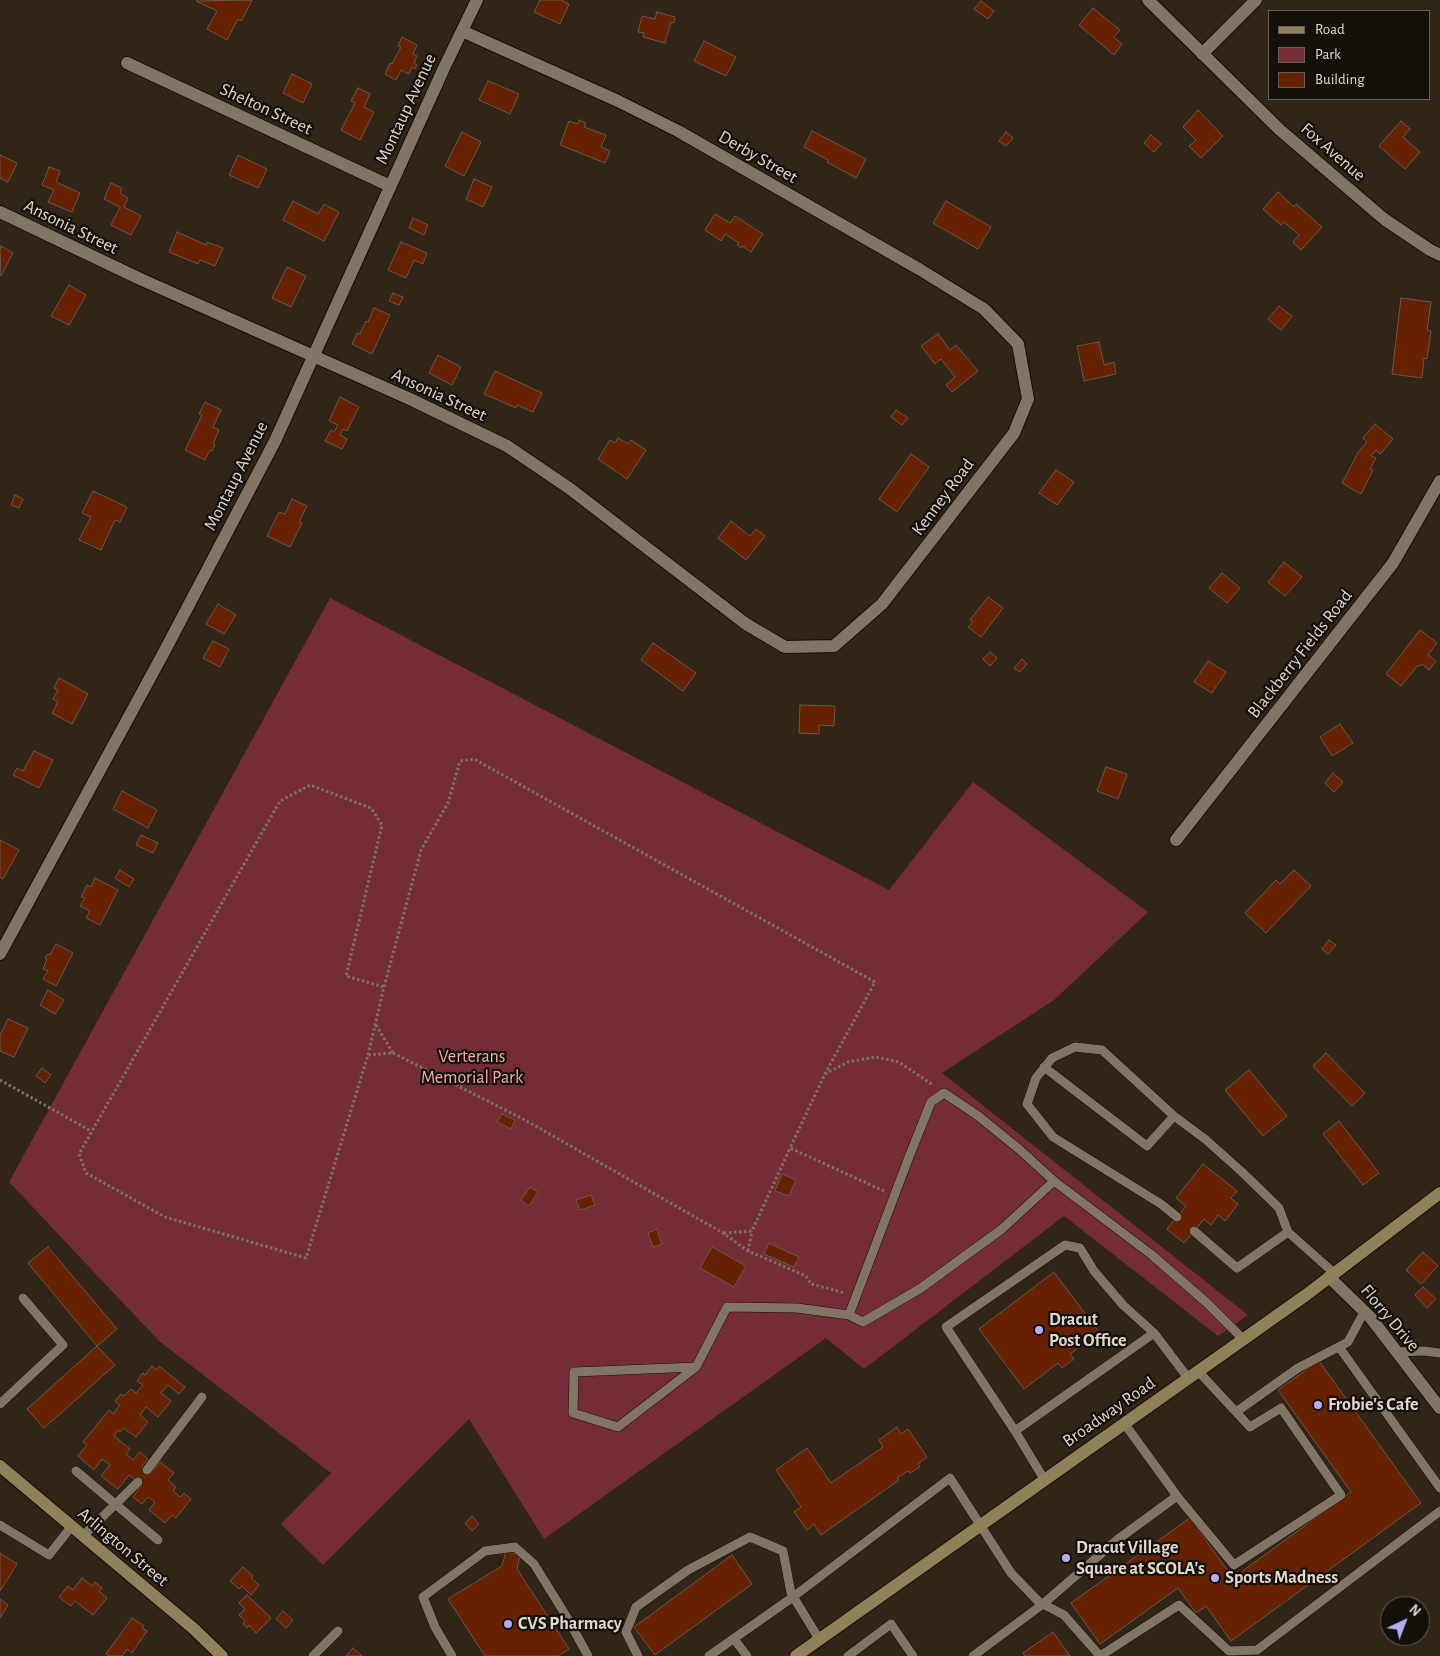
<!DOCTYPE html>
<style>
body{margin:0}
#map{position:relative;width:1440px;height:1656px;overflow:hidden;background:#302516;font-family:"Alegreya Sans",sans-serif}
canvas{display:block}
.legend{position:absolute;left:1268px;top:10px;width:162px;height:90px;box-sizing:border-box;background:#140f09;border:1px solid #665f58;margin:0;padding:6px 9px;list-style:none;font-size:15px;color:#e0d8cf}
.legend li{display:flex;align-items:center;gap:10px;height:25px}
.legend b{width:25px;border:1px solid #665f58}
.north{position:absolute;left:1380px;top:1596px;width:50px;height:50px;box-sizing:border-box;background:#140f09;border:1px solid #665f58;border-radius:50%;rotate:43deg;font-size:14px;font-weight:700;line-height:20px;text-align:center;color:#e0d8cf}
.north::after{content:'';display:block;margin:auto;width:18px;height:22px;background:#b4acf9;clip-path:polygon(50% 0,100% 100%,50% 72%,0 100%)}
</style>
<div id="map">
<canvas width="1440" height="1656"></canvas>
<ul class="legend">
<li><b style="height:6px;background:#8f815a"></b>Road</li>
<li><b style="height:14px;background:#742d37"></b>Park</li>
<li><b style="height:14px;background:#662100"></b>Building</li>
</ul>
<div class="north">N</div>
</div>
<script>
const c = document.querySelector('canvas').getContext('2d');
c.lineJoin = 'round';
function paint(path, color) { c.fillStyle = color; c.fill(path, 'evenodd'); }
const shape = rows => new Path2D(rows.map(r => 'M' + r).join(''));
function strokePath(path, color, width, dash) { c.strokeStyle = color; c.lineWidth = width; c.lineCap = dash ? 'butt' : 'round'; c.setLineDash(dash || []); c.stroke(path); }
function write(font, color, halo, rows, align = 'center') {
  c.font = font + ' "Alegreya Sans",sans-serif'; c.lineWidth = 4.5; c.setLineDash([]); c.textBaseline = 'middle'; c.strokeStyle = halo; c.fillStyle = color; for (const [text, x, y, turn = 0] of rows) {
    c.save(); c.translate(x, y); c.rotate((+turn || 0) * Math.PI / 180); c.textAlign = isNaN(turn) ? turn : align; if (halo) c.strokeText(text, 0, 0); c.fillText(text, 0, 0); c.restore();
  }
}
paint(shape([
 [330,598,889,890,973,782,1148,912,1054,1000,942,1073,1248,1315,1218,1336,1064,1216,864,1369,826,1338,544,1539,469,1419,323,1565,281,1524,331,1473,159,1341,9,1182]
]), '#742d37');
const building = shape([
 [249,0,252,1,241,21,238,19,227,40,207,29,217,11,196,1,249,0],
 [540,0,561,0,569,4,560,24,534,12,540,0],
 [981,1,994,11,988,19,974,9,981,1],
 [1093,8,1120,30,1114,37,1122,44,1114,55,1079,25,1093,8],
 [657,12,675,17,674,23,671,22,665,43,643,37,644,33,638,32,642,16,655,19,657,12],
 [402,37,417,45,413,54,417,56,414,63,417,65,415,69,412,67,409,74,401,70,396,80,385,74,390,63,392,64,401,47,398,46,402,37],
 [704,41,736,57,726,76,694,61,704,41],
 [292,74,312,84,303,103,283,93,292,74],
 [488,81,519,94,510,114,479,100,488,81],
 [358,88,370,94,364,107,374,112,360,140,341,130,355,103,351,101,358,88],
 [1198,110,1223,136,1201,158,1189,146,1196,140,1183,127,1198,110],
 [579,120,586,123,584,127,606,135,601,147,610,151,605,163,560,145,569,121,578,124,579,120],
 [1401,121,1410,129,1403,137,1420,152,1405,169,1379,146,1401,121],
 [812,131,866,159,856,178,827,162,828,160,804,147,812,131],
 [462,132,481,142,464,176,445,166,462,132],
 [1006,132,1013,138,1006,146,999,141,1006,132],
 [1151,135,1161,144,1154,152,1144,143,1151,135],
 [0,155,17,163,8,182,0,178,0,155],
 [238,155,267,169,258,188,229,175,238,155],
 [49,167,60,171,56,182,80,193,72,212,48,202,54,190,42,185,49,167],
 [474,179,492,187,483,207,466,199,474,179],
 [111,183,122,188,120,193,128,198,124,207,141,216,131,235,111,225,120,207,104,199,111,183],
 [1278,192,1294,207,1296,204,1322,227,1301,250,1293,242,1299,235,1284,222,1281,225,1263,209,1278,192],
 [293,201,318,214,324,204,339,212,324,241,283,220,293,201],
 [946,201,991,227,978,249,933,223,946,201],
 [715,214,730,223,735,216,763,234,751,252,742,246,741,248,737,245,739,243,725,234,721,241,705,230,715,214],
 [413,218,428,225,424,235,409,228,413,218],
 [177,232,206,245,207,242,223,248,215,266,200,260,198,264,169,252,177,232],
 [401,242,427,253,423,264,414,260,406,278,388,270,401,242],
 [1,246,13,253,1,276,0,249,1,246],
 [287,267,306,276,291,307,272,298,287,267],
 [69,285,86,295,69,325,51,316,69,285],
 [393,293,403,297,399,305,389,301,393,293],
 [1401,298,1431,302,1427,330,1431,331,1427,359,1424,358,1422,378,1392,374,1401,298],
 [1279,306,1292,316,1281,330,1268,319,1279,306],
 [374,308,390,315,372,354,352,344,357,333,360,334,366,321,368,322,374,308],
 [938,334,950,350,956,345,978,371,952,392,946,385,955,377,941,359,935,364,921,346,938,334],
 [1099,342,1104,365,1114,362,1116,374,1084,381,1077,346,1099,342],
 [438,355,461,367,452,385,429,373,438,355],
 [495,371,542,393,533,412,517,405,516,408,484,394,495,371],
 [340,397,359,407,347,431,343,429,340,435,347,439,342,449,325,441,331,430,334,432,338,425,329,421,340,397],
 [205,402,221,410,213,427,219,430,213,444,215,445,212,451,210,450,205,460,185,450,202,415,199,414,205,402],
 [896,410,908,418,902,425,891,417,896,410],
 [1375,424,1393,439,1380,454,1376,450,1371,456,1376,458,1370,469,1373,470,1361,494,1342,483,1359,451,1367,442,1363,438,1375,424],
 [618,438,628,444,631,440,646,450,627,479,598,459,610,440,615,443,618,438],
 [911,454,929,467,897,512,879,499,911,454],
 [1056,470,1074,482,1057,505,1039,493,1056,470],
 [93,491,127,507,120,522,115,520,101,550,79,540,91,517,82,513,93,491],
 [15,495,23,499,19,508,11,505,15,495],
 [292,499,307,506,299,522,302,523,290,547,267,536,279,512,285,514,292,499],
 [731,521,750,536,756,529,765,536,746,560,718,538,731,521],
 [1284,562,1302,577,1285,596,1268,582,1284,562],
 [1222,573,1240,588,1227,603,1209,588,1222,573],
 [988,597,1003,608,981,637,968,627,973,622,970,620,988,597],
 [218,604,236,615,224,634,206,624,218,604],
 [1420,630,1437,643,1428,655,1436,661,1429,670,1422,664,1420,666,1418,665,1401,686,1386,674,1420,630],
 [213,641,229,649,220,667,203,658,213,641],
 [653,643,696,673,683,691,641,660,653,643],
 [990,652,997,658,990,666,983,659,990,652],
 [1022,659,1027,664,1020,672,1014,668,1022,659],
 [1208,661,1226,672,1212,693,1194,682,1208,661],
 [59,678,88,694,72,724,52,713,58,702,53,699,58,690,54,688,59,678],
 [800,705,835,706,834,726,819,725,819,734,799,733,800,705],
 [1340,724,1353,743,1332,756,1320,737,1340,724],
 [34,751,53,760,39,788,13,775,17,768,23,771,34,751],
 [1106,767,1127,774,1118,799,1097,791,1106,767],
 [1333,773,1343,782,1334,792,1325,783,1333,773],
 [122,791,157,810,148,828,113,809,122,791],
 [141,835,158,843,153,853,136,845,141,835],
 [0,840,19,850,3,879,0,877,0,840],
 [120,870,134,879,129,887,115,878,120,870],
 [1294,870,1311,886,1266,933,1245,913,1276,880,1280,884,1294,870],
 [95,878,118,890,100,925,86,918,90,911,80,906,85,898,81,897,87,885,91,887,95,878],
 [1329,940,1336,945,1328,954,1322,949,1329,940],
 [56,944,73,953,56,986,43,979,48,971,43,969,47,959,45,958,47,954,50,955,56,944],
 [48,990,64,1000,55,1014,40,1005,48,990],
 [8,1019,28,1028,14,1057,0,1051,0,1035,8,1019],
 [1326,1053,1365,1093,1352,1106,1313,1066,1326,1053],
 [42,1068,51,1075,45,1083,36,1076,42,1068],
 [1249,1070,1287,1116,1263,1136,1225,1090,1249,1070],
 [502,1114,515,1120,511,1129,497,1122,502,1114],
 [1339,1121,1379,1173,1363,1185,1323,1134,1339,1121],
 [1203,1164,1237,1191,1231,1198,1238,1204,1225,1221,1218,1215,1211,1225,1204,1219,1184,1243,1167,1229,1186,1206,1176,1198,1203,1164],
 [782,1174,796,1180,789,1196,775,1191,782,1174],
 [530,1187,538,1192,529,1206,521,1200,530,1187],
 [591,1195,595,1205,580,1210,576,1200,591,1195],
 [657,1229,662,1244,653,1247,648,1233,657,1229],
 [769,1243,799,1257,794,1267,764,1254,769,1243],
 [48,1247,117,1329,97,1346,28,1263,48,1247],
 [712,1247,746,1266,734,1287,700,1268,712,1247],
 [1423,1252,1438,1266,1421,1284,1406,1270,1423,1252],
 [1054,1272,1099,1332,1070,1354,1074,1359,1062,1368,1058,1363,1024,1389,979,1329,1054,1272],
 [1423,1287,1436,1299,1427,1308,1415,1295,1423,1287],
 [97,1346,115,1365,44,1428,27,1409,97,1346],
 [1319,1361,1421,1503,1231,1641,1206,1606,1196,1613,1178,1588,1100,1644,1071,1603,1190,1518,1233,1578,1351,1492,1278,1390,1319,1361],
 [152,1366,156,1370,159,1366,185,1387,179,1394,168,1385,161,1393,171,1401,158,1417,146,1407,140,1415,148,1422,136,1437,123,1428,120,1432,118,1430,114,1436,130,1449,126,1454,133,1460,140,1452,148,1459,142,1466,151,1473,160,1462,174,1473,168,1480,176,1487,173,1491,180,1497,184,1493,191,1499,176,1518,172,1515,165,1523,149,1510,155,1502,148,1497,142,1504,133,1497,142,1485,129,1475,118,1489,101,1476,110,1465,102,1459,94,1470,78,1456,87,1445,83,1442,109,1410,113,1414,120,1405,115,1401,121,1394,124,1396,131,1389,136,1393,143,1385,137,1381,143,1373,145,1375,152,1366],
 [897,1427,901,1434,908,1429,927,1457,918,1464,920,1467,910,1473,908,1471,897,1478,899,1480,821,1535,814,1524,807,1530,794,1512,801,1507,776,1470,807,1448,831,1483,883,1447,879,1440,897,1427],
 [472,1516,479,1524,472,1531,465,1523,472,1516],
 [506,1551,520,1555,517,1569,569,1649,558,1656,485,1656,448,1599,502,1566,506,1551],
 [0,1553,17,1564,0,1591,0,1553],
 [732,1555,752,1584,655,1655,634,1627,732,1555],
 [243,1567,253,1576,251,1578,259,1585,251,1595,242,1586,239,1589,230,1581,243,1567],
 [82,1578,92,1586,95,1582,102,1588,99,1591,107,1598,93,1615,75,1601,71,1606,59,1597,68,1586,73,1590,82,1578],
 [247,1595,271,1618,256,1633,249,1625,247,1628,243,1624,245,1621,239,1615,245,1609,239,1603,247,1595],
 [0,1599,8,1605,0,1618,0,1599],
 [283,1611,293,1620,286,1628,276,1619,283,1611],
 [132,1618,144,1626,142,1628,147,1631,132,1653,127,1649,122,1656,109,1656,106,1654,132,1618],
 [1053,1632,1070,1656,1025,1656,1023,1653,1053,1632],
 [353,1648,362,1656,346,1656,353,1648]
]);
paint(building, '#662100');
strokePath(building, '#6c574f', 1);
const service = shape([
 [1044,1067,1147,1146,1174,1116],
 [1054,1181,1002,1229,921,1288,863,1322,849,1315,909,1157,931,1102,944,1093,977,1115,1019,1149,1054,1181,1152,1255,1207,1303,1243,1339],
 [1177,1217,1161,1204,1053,1137,1027,1104,1036,1078,1052,1058,1075,1047,1102,1050,1174,1116,1205,1139,1242,1172,1279,1208,1288,1232,1334,1273],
 [1194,1231,1237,1268,1288,1232],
 [1339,1347,1440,1488],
 [1397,1352,1424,1351,1440,1353],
 [696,1367,574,1372,573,1413,618,1427,696,1367,727,1307,797,1308,849,1315],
 [1198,1371,1236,1412,1298,1368,1348,1342,1364,1312],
 [0,1404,63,1345,23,1298],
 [1124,1423,1177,1496,1234,1565,1341,1495,1281,1408,1250,1427,1236,1412],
 [1015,1431,1154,1333],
 [147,1470,202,1397],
 [76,1471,158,1540],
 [1044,1479,1015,1431,946,1327,1065,1245,1080,1248,1094,1271,1123,1305,1154,1333,1188,1378],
 [0,1525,49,1555,71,1527],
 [83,1536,138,1482],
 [734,1639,747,1656],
 [313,1656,338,1631],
 [452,1656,435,1627,423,1597,485,1551,515,1547,534,1564,568,1619,588,1656],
 [638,1656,626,1632,636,1607,688,1570,750,1537,783,1551,791,1593,819,1639],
 [709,1656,793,1597,950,1478,1011,1573,1039,1602,1064,1615,1100,1656,1179,1605,1229,1651,1257,1650,1440,1511],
 [848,1656,891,1624,913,1656],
 [973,1656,1043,1604,1117,1540,1177,1496]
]);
const minor = shape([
 [1148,0,1280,130,1384,219,1430,250,1440,255],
 [1202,54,1256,0],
 [127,63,390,186],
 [0,212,138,278,410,399,507,446,569,488,746,624,785,647,834,646,882,604,1014,433,1028,399,1018,344,984,309,919,269,678,131,618,101,462,31],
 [1176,840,1393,563,1440,481],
 [0,954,163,654,275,441,444,68,477,0],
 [1329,1277,1370,1317,1440,1408]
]);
const secondary = shape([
 [0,1466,194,1629,222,1656],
 [796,1656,1306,1295,1440,1193]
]);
strokePath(service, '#180d02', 10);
strokePath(minor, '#180d02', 14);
strokePath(secondary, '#180d02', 14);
strokePath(shape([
 [376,1025,393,1053,368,1055,306,1258,165,1217,86,1173,79,1154,280,801,310,785,371,808,382,825,346,976,384,987],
 [393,1053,525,1120,723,1233,748,1251,806,1276,811,1284,845,1293],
 [368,1055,384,987,421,850,448,803,460,761,474,759,875,982,825,1074],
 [0,1080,91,1131],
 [884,1191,790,1148,825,1074,848,1062,875,1057,899,1062,933,1085],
 [724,1233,752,1231,790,1148],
 [748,1251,752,1231]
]), '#7c7266', 3, [2.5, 2.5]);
strokePath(service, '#837565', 9);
strokePath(minor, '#837565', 12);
strokePath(secondary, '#8f815a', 12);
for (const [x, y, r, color] of [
 [1039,1330,5,"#b4acf9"],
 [1318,1405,5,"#b4acf9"],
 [1066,1558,5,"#b4acf9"],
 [1215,1578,5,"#b4acf9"],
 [508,1624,5,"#b4acf9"]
]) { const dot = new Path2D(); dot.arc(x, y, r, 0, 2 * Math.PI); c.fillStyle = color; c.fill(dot); strokePath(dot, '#140f09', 2); }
write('18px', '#e0d8cf', '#140f09', [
 ["Shelton Street",266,109,25],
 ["Montaup Avenue",406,109,-65],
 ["Fox Avenue",1333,152,41],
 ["Derby Street",758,157,30],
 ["Ansonia Street",71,227,26],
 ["Ansonia Street",439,395,25],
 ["Montaup Avenue",236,476,-63],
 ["Kenney Road",943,497,-53],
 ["Blackberry Fields Road",1300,654,-52],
 ["Florry Drive",1390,1318,50],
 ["Broadway Road",1109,1412,-35],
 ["Arlington Street",123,1547,40]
]);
write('18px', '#f3acb2', '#140f09', [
 ["Verterans",472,1057],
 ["Memorial Park",472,1078]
]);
write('bold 18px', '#e0d8cf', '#140f09', [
 ["Dracut",1049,1320],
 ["Post Office",1049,1341],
 ["Frobie's Cafe",1328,1405],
 ["Dracut Village",1076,1548],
 ["Square at SCOLA's",1076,1569],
 ["Sports Madness",1225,1578],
 ["CVS Pharmacy",518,1624]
], 'left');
</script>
